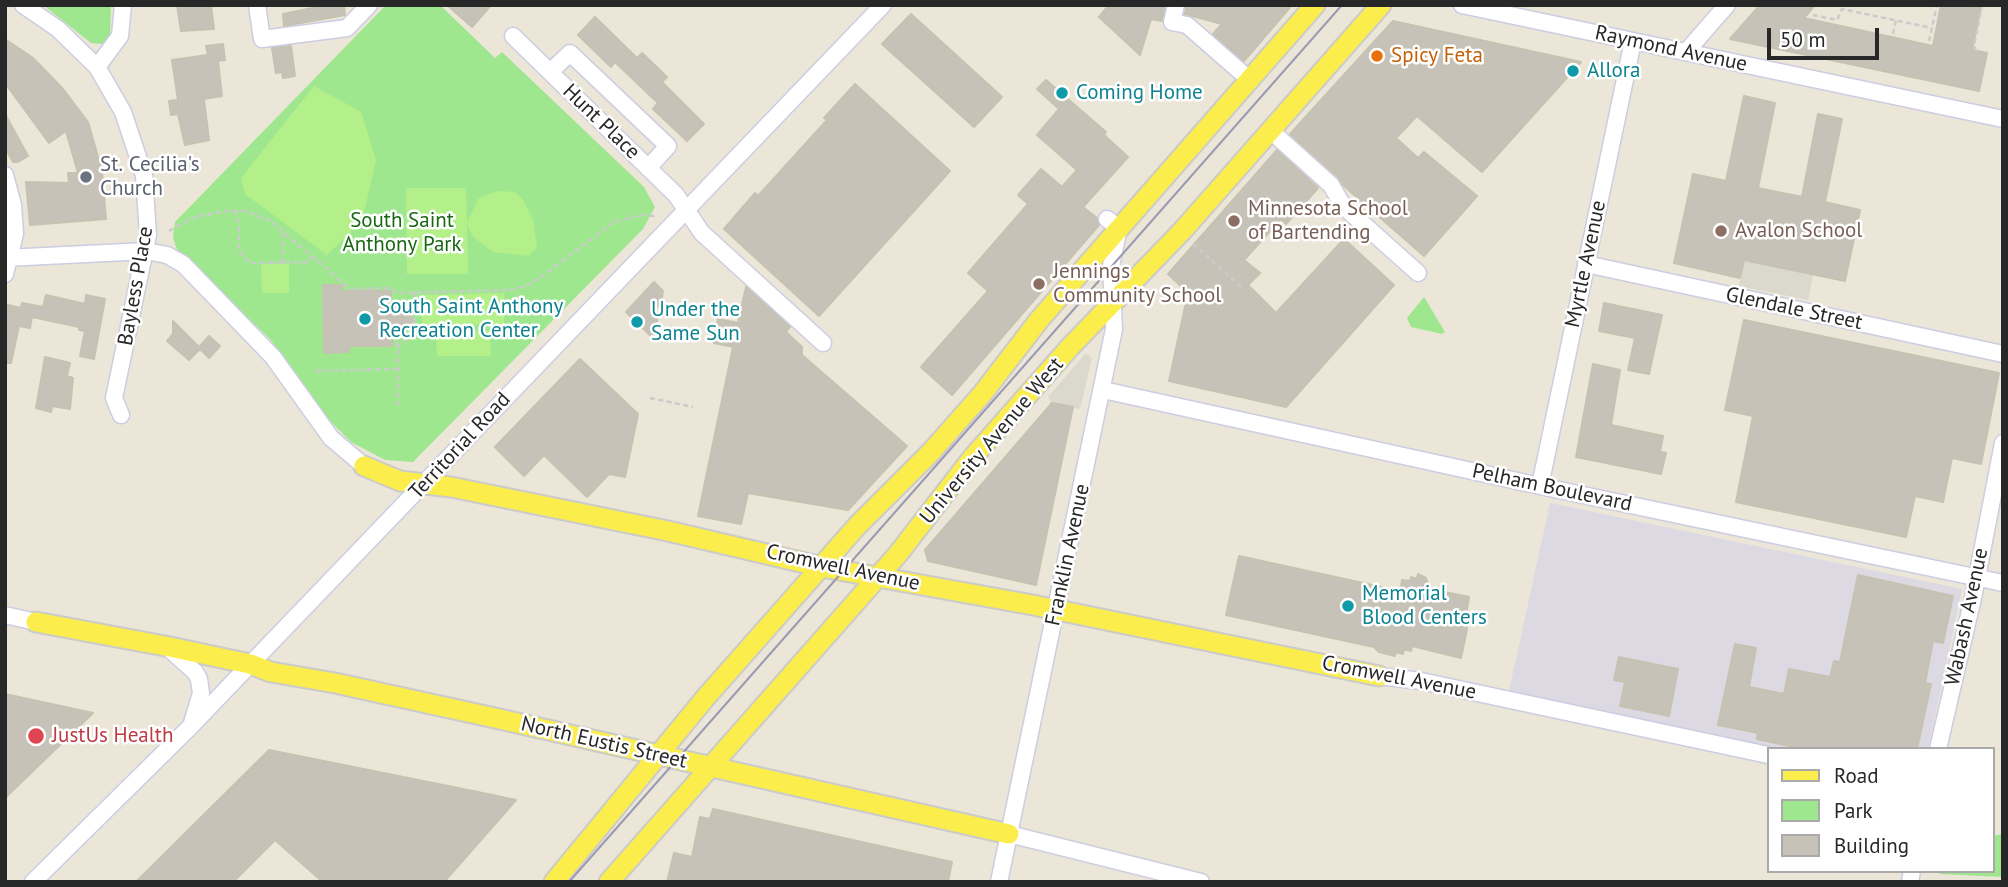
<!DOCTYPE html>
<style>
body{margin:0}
#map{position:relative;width:2008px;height:887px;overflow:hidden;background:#ebe6d7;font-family:"PT Sans",sans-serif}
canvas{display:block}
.frame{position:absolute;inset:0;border:7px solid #272727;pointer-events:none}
.legend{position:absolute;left:1767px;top:747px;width:228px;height:126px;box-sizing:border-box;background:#fff;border:2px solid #a9a9a9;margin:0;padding:9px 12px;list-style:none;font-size:21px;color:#272727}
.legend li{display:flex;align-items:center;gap:14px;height:35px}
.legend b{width:35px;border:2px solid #a9a9a9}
.scale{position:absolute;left:1767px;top:28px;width:112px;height:32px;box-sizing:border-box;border:4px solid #272727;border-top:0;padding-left:9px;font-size:21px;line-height:24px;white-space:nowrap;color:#272727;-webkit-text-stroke:5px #fff;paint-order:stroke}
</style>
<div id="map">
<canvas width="2008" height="887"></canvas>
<div class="frame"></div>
<ul class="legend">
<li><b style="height:9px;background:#fbed4c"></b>Road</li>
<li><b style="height:19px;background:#9fe78e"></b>Park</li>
<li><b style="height:19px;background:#c6c2b7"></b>Building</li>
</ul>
<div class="scale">50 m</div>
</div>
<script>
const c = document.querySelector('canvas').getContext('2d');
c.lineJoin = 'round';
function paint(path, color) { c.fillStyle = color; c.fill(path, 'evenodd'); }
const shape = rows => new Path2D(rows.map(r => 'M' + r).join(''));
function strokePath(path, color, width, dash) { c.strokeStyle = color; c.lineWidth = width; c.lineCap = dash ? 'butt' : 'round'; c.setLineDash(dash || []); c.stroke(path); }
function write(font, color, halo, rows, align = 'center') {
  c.font = font + ' "PT Sans",sans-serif'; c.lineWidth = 5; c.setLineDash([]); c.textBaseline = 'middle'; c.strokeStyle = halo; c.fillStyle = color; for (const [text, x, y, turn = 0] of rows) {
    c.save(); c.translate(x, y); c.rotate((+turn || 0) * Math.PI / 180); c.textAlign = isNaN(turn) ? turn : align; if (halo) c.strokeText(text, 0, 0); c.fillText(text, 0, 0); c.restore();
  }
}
paint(shape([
 [1550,503,1962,589,1928,749,1782,749,1509,691]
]), '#ddd9e3');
paint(shape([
 [43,5,111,5,110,37,104,44,91,43],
 [386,5,440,5,495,58,502,52,644,187,655,207,643,229,413,462,385,460,351,442,325,416,270,339,178,252,173,238,175,222],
 [1424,297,1445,332,1442,334,1411,327,1407,318],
 [2003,834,2003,877,1940,874,1941,871,1992,871,1992,836]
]), '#9fe78e');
paint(shape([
 [314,86,361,112,376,160,362,221,327,255,245,194,241,178],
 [406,188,466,188,467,223,478,199,497,191,515,192,522,198,533,219,537,247,529,256,493,252,473,237,467,224,468,274,407,274],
 [261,264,289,264,289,293,262,293],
 [504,293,504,324,422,325,422,295],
 [436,331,490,331,491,356,437,356]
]), '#b4f089');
paint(shape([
 [1744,260,1813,275,1808,300,1739,286],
 [1086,353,1092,358,1080,409,1052,403,1048,397]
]), '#dbd8ce');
const building = shape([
 [177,5,211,5,214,29,181,31,177,5],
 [327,5,344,5,345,15,284,26,283,14,327,5],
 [447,5,491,5,472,27,447,5],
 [1109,5,1165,5,1162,21,1151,19,1140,55,1099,17,1109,5],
 [1186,5,1292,5,1244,61,1213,34,1222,24,1185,14,1186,5],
 [1760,5,1815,5,1804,18,1933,46,1941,5,1981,7,1972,50,1987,53,1979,91,1730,39,1760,5],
 [911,14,1002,97,974,127,882,44,911,14],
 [595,17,637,58,642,53,667,77,662,82,704,124,687,141,653,109,658,103,615,62,611,67,578,35,595,17],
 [1393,21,1581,62,1482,172,1417,116,1396,138,1418,158,1424,152,1477,196,1424,256,1344,186,1338,177,1290,134,1393,21],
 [5,39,33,58,63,89,88,122,102,171,106,219,30,225,26,182,69,183,68,173,78,173,66,131,49,143,5,83,5,39],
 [223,44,225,60,218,61,222,96,204,99,209,140,185,145,178,114,171,115,169,101,178,100,172,60,208,55,206,46,223,44],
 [291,46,295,76,283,78,282,72,276,73,272,48,291,46],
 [1046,80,1106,132,1104,135,1128,157,1083,207,1097,218,1099,225,952,395,921,367,988,291,968,273,1028,204,1018,195,1041,169,1062,187,1077,170,1037,135,1059,109,1037,89,1046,80],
 [855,84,950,171,819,316,724,229,755,193,758,196,827,120,824,118,855,84],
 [1744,96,1775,103,1758,188,1802,197,1818,114,1842,119,1825,202,1860,210,1845,281,1744,260,1740,278,1674,263,1693,174,1726,181,1744,96],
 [5,114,28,156,18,162,13,162,5,147,5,114],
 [1277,150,1318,188,1286,224,1281,219,1244,260,1260,273,1248,285,1276,313,1344,239,1394,285,1286,407,1169,381,1188,293,1168,274,1277,150],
 [654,282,663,291,661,303,652,312,658,317,653,338,626,312,654,282],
 [323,285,342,285,341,291,391,291,391,303,402,303,402,309,412,308,412,327,403,327,403,332,392,332,392,346,349,346,349,352,324,353,323,285],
 [746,287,790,327,786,332,802,347,802,355,907,446,848,510,748,493,741,524,698,516,733,347,714,343,718,319,738,323,746,287],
 [46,295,85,304,86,295,105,299,94,359,80,356,85,331,79,330,79,327,32,317,30,328,19,326,11,363,5,363,8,305,21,308,22,303,43,307,46,295],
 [1604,303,1662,315,1649,374,1628,370,1635,338,1599,331,1604,303],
 [1744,320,1999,373,1981,464,1952,458,1943,502,1915,496,1906,537,1736,502,1753,416,1725,410,1744,320],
 [173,321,199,347,209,336,220,346,209,358,200,349,189,360,167,341,173,334,173,321],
 [45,357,70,363,67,376,73,378,70,409,52,406,51,412,36,408,45,357],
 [580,359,638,414,625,477,609,474,587,497,544,455,524,476,495,447,580,359],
 [1593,364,1620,370,1611,425,1663,436,1660,452,1666,453,1661,474,1576,457,1593,364],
 [1052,403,1073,407,1036,585,928,561,925,550,1052,403],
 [1239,556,1400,591,1402,580,1410,581,1411,577,1417,579,1418,574,1426,578,1430,589,1469,597,1465,620,1467,629,1461,658,1412,646,1411,651,1404,649,1403,654,1396,652,1395,656,1379,652,1374,647,1226,615,1239,556],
 [1858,575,1953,596,1943,643,1933,641,1925,683,1931,684,1917,749,1803,749,1757,739,1758,733,1718,725,1735,644,1756,648,1749,687,1784,694,1789,669,1830,677,1834,661,1840,662,1858,575],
 [1619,657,1678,669,1669,716,1620,706,1625,682,1614,680,1619,657],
 [5,694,93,713,5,798,5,694],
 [269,750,478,792,516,800,444,882,323,882,275,840,233,882,136,882,269,750],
 [713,809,952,862,948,882,667,882,674,853,692,857,700,817,710,819,713,809]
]);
paint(building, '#c6c2b7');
strokePath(building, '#c6c2b1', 2);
const minor = shape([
 [23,5,58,29,97,67,123,112,144,175,148,235,114,398,121,415],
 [257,5,262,39,347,28,369,5],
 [1176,5,1172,22,1187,25,1250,80],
 [1462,5,2003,119],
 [513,36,676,195,702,233,823,343],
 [1686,52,1727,5],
 [97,67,120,36,123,5],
 [550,72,570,53,668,146,648,168],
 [1271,131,1331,185,1343,206,1418,273],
 [5,175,13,205,15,234,5,274],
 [5,258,146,251,167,255,183,264,273,357,331,438,364,466],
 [1586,264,2003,354],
 [1103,390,1540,486,2003,583],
 [1540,486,1633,41],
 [5,615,36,622],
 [166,646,195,672,199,679,201,693,192,723],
 [1379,676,1421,681,1768,755],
 [1938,749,1973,598,2003,443],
 [1009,834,1201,882],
 [33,882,191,726,883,5],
 [999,882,1114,329,1111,266,1119,228,1107,219],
 [1910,882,1912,871]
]);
const major = shape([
 [364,466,400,481,451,487,668,531,822,567,1033,605,1379,676],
 [36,622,165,646,250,664,271,672,335,683,495,718,1009,834],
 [554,882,706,697,857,526,931,452,983,393,1039,320,1315,5],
 [609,882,898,554,973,457,1070,347,1183,230,1381,5]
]);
strokePath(minor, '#cccde2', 19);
strokePath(major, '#cbcbcb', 23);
strokePath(shape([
 [1813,15,1837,20,1842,9,1932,28],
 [1893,34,1896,20],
 [1929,41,1937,5],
 [1976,51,1974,46,1982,5],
 [235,210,239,225,239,251,250,263,309,262,312,257],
 [169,231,191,218,224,211,245,211,271,221,350,289,390,288,397,293,509,290,526,286,541,277,614,222,641,215,656,216],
 [1193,244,1244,289],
 [283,263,283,231],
 [397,333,398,405],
 [397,348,411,333,415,332,415,292],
 [316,371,397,369],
 [650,398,693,407]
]), '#cbcbcb', 2.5, [5, 3.5]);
strokePath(minor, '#fff', 16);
strokePath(major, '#fbed4c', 19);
strokePath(shape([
 [569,882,1342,5]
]), '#9a9ab3', 2);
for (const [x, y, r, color] of [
 [1377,56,7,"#e8710a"],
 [1573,71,7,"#0f9aa8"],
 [1062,93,7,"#0f9aa8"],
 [86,177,7,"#6b7280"],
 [1234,221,7,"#8d6e63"],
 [1721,231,7,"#8d6e63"],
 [1039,284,7,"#8d6e63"],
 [365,319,7,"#0f9aa8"],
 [637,322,7,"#0f9aa8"],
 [1348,606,7,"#0f9aa8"],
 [36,736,9,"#e0444e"]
]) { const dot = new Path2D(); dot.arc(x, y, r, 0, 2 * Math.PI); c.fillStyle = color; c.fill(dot); strokePath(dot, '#fff', 2.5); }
write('21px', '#272727', '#fff', [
 ["Raymond Avenue",1671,49,12],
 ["Hunt Place",601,122,44],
 ["Myrtle Avenue",1586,264,-78],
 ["Bayless Place",136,286,-80],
 ["Glendale Street",1794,309,12],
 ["University Avenue West",992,441,-50],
 ["Territorial Road",460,446,-47],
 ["Pelham Boulevard",1552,488,12],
 ["Franklin Avenue",1068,555,-78],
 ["Cromwell Avenue",843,568,12],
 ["Wabash Avenue",1967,617,-78],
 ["Cromwell Avenue",1399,678,11],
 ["North Eustis Street",604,743,13]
]);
write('21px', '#c56008', '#fff', [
 ["Spicy Feta",1391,56]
], 'left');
write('21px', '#0d838f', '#fff', [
 ["Allora",1587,71],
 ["Coming Home",1076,93],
 ["South Saint Anthony",379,307],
 ["Recreation Center",379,331],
 ["Under the",651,310],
 ["Same Sun",651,334],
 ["Memorial",1362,594],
 ["Blood Centers",1362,618]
], 'left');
write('21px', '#5b616d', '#fff', [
 ["St. Cecilia's",100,165],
 ["Church",100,189]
], 'left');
write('21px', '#785e54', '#fff', [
 ["Minnesota School",1248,209],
 ["of Bartending",1248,233],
 ["Avalon School",1735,231],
 ["Jennings",1053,272],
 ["Community School",1053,296]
], 'left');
write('21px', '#186814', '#fff', [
 ["South Saint",402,221],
 ["Anthony Park",402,245]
]);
write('21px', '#be3a42', '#fff', [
 ["JustUs Health",52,736]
], 'left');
</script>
